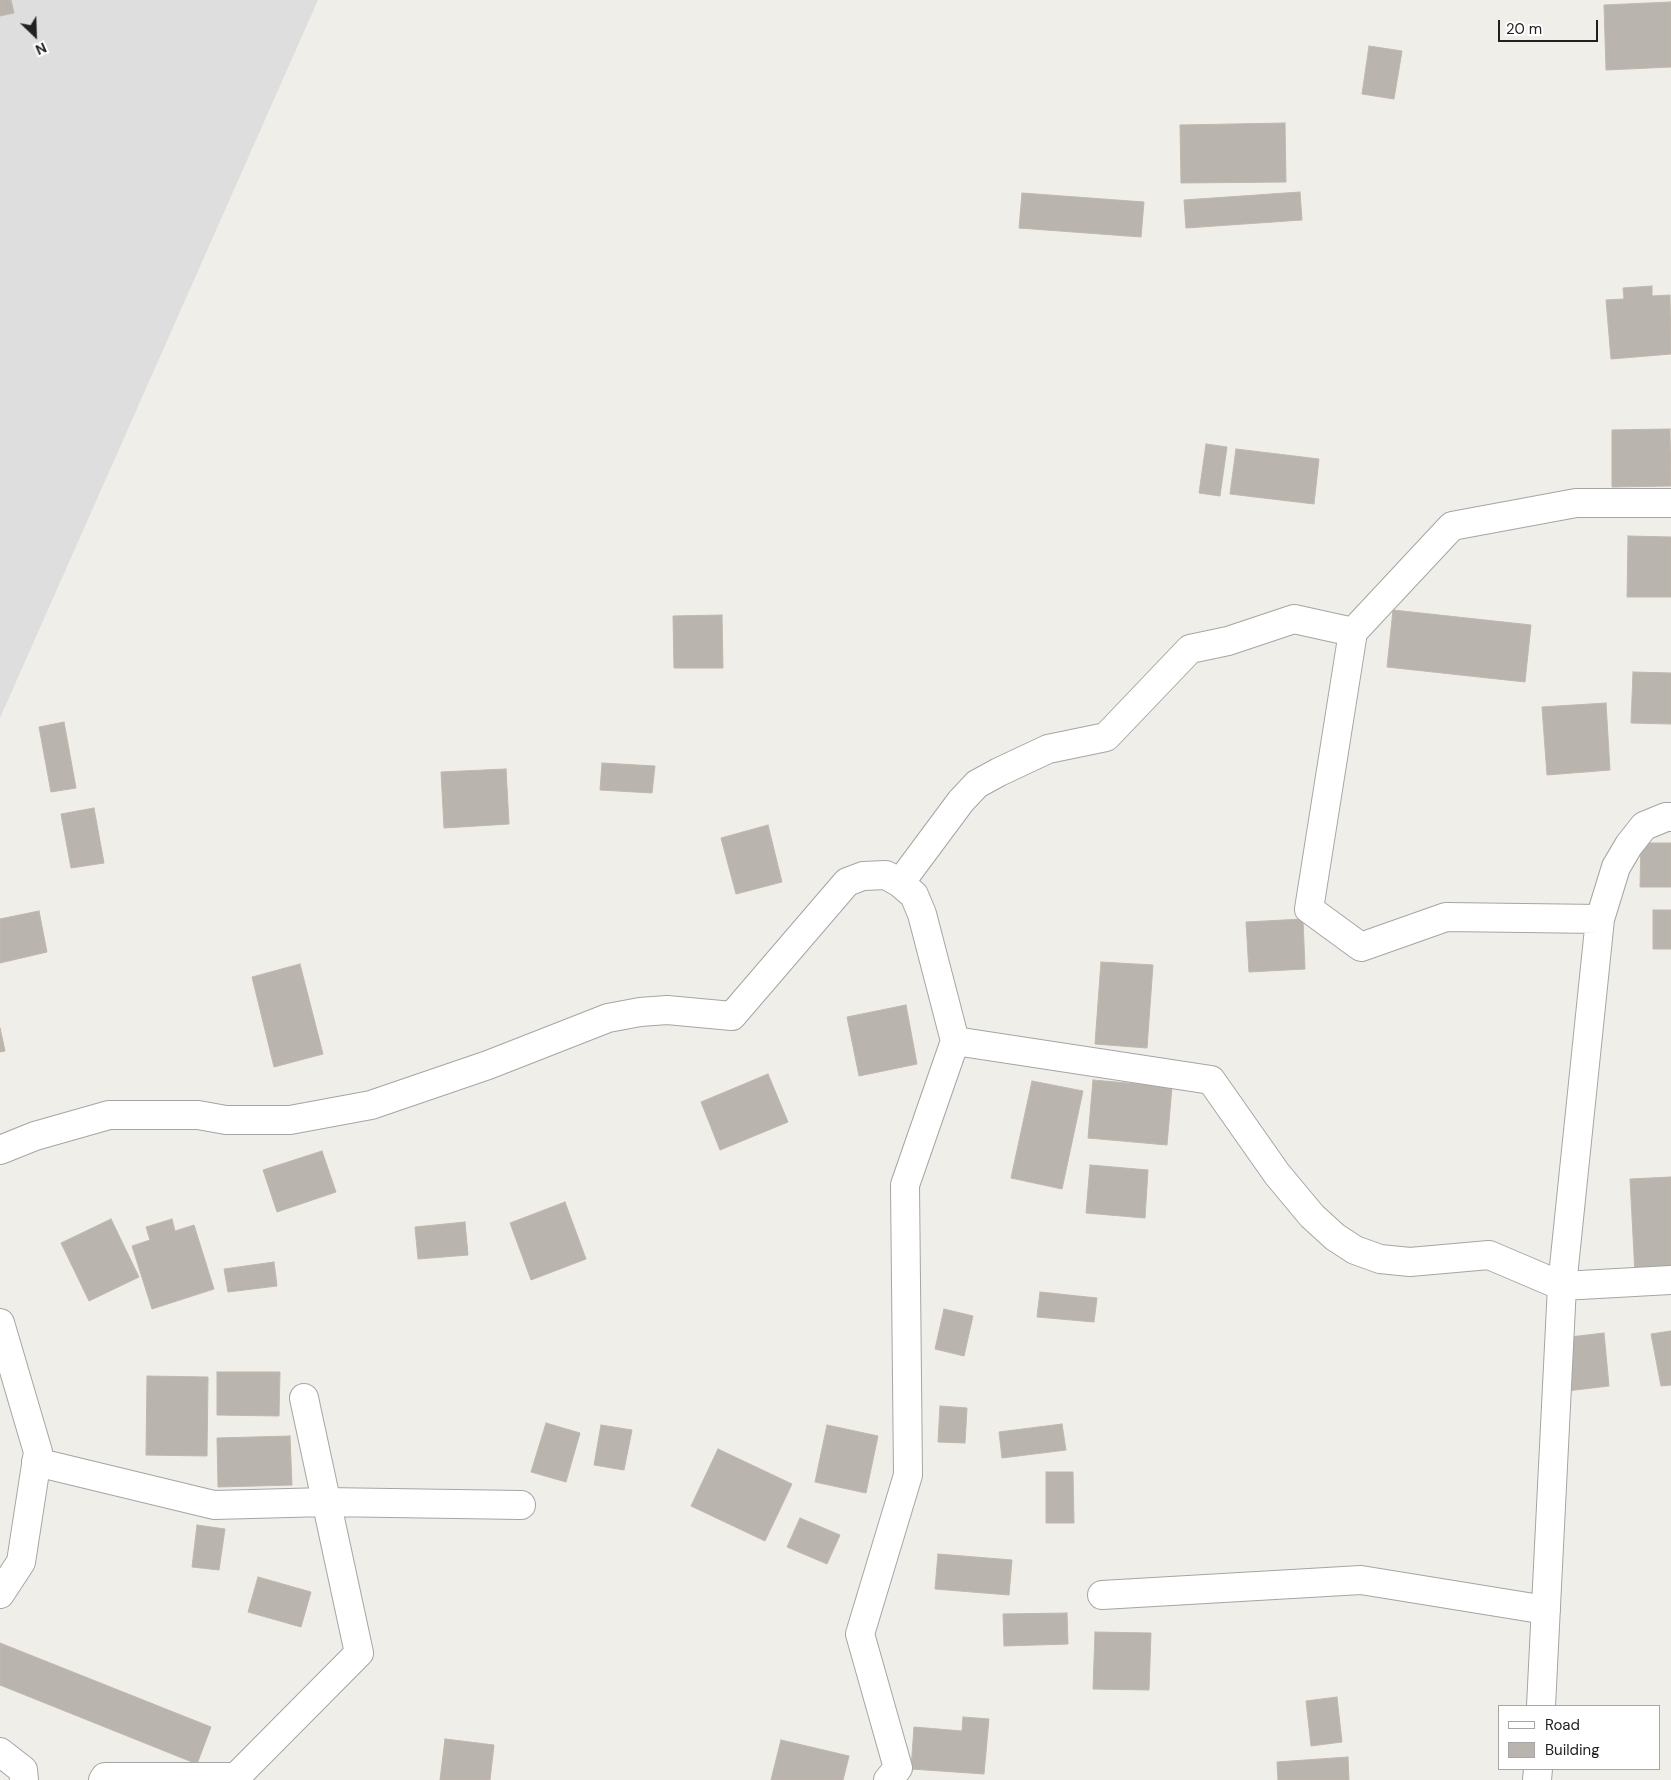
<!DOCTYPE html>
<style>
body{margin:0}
#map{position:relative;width:1671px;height:1780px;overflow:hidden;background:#f0eee9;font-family:"DM Sans",sans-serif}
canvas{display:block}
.legend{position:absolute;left:1498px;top:1705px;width:162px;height:65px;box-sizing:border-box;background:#fff;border:1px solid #a6a6a6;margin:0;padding:6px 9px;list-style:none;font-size:15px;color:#212121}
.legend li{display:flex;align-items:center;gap:10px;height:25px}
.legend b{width:25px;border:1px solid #a6a6a6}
.north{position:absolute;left:10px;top:10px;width:50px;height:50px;-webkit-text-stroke:4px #fff;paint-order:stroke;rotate:156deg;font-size:14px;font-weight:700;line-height:20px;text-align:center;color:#212121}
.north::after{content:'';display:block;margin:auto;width:18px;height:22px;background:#212121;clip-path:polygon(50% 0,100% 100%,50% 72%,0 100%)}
.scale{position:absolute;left:1498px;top:20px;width:100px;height:22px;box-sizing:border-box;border:2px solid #212121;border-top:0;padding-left:6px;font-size:15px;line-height:18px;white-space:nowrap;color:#212121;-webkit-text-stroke:4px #fff;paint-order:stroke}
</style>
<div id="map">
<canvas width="1671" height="1780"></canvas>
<ul class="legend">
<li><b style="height:6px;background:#fff"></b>Road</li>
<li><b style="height:14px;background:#bab4ae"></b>Building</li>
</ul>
<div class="north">N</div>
<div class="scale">20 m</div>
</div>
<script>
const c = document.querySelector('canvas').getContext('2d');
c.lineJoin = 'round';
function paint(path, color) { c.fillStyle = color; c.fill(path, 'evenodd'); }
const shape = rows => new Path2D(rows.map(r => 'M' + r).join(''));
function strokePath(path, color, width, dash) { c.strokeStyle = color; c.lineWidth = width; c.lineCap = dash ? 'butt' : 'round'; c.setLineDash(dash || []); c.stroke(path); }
paint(shape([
 [0,0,318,0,0,718]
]), '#dfdede');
const building = shape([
 [0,0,11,0,14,13,0,16,0,0],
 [1671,2,1671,67,1606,70,1604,5,1671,2],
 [1369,46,1402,51,1394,99,1362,94,1369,46],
 [1285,123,1286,182,1181,183,1180,125,1285,123],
 [1300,192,1302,220,1186,228,1184,200,1300,192],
 [1022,193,1144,202,1141,237,1019,228,1022,193],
 [1652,286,1652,296,1670,295,1671,354,1611,359,1606,300,1624,299,1623,288,1652,286],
 [1670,429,1671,486,1612,487,1612,430,1670,429],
 [1206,444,1227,447,1220,496,1199,493,1206,444],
 [1236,449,1319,459,1314,504,1230,494,1236,449],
 [1628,536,1671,537,1671,597,1627,597,1628,536],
 [1393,610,1531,625,1525,682,1387,667,1393,610],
 [722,615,723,668,674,668,673,616,722,615],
 [1633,672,1671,673,1671,724,1631,723,1633,672],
 [1606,703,1610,770,1547,775,1542,707,1606,703],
 [64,722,76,788,51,792,39,727,64,722],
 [602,763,655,766,652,793,600,790,602,763],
 [506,769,509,824,444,828,441,772,506,769],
 [94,808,104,863,71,868,61,814,94,808],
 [768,825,782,882,736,894,721,838,768,825],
 [1641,843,1671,843,1671,887,1640,887,1641,843],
 [1653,910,1671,910,1671,949,1653,949,1653,910],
 [39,911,47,952,0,963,0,919,39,911],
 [1303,919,1305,969,1249,972,1246,922,1303,919],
 [1101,962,1153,965,1147,1048,1095,1044,1101,962],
 [300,964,323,1054,274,1067,252,977,300,964],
 [906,1005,917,1064,859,1076,847,1017,906,1005],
 [0,1028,5,1051,0,1052,0,1028],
 [768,1074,788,1122,720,1150,701,1102,768,1074],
 [1093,1080,1172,1087,1167,1145,1088,1138,1093,1080],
 [1032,1081,1083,1091,1062,1189,1011,1178,1032,1081],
 [322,1151,336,1192,277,1212,263,1170,322,1151],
 [1090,1165,1148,1170,1145,1218,1086,1213,1090,1165],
 [1671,1177,1671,1271,1635,1274,1630,1179,1671,1177],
 [565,1202,586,1259,531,1280,510,1223,565,1202],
 [111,1219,139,1277,89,1301,61,1243,111,1219],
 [172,1219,175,1231,194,1225,214,1289,152,1309,132,1246,150,1240,146,1227,172,1219],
 [465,1222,468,1255,418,1259,415,1227,465,1222],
 [274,1262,277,1286,228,1292,224,1269,274,1262],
 [1040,1292,1097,1298,1094,1322,1037,1317,1040,1292],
 [944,1309,973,1316,964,1356,935,1349,944,1309],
 [1671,1331,1671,1385,1661,1386,1651,1334,1671,1331],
 [1604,1333,1609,1386,1567,1391,1561,1338,1604,1333],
 [217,1372,280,1372,279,1416,217,1415,217,1372],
 [147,1376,208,1377,207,1456,146,1455,147,1376],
 [940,1406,967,1408,965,1443,938,1442,940,1406],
 [546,1423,580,1433,566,1482,531,1472,546,1423],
 [1062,1424,1066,1450,1002,1458,999,1432,1062,1424],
 [601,1425,632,1430,624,1470,594,1465,601,1425],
 [827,1425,878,1436,866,1493,815,1482,827,1425],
 [290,1436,292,1485,218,1487,217,1438,290,1436],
 [718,1449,792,1484,765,1541,691,1506,718,1449],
 [1046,1472,1073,1472,1074,1523,1046,1523,1046,1472],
 [800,1518,840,1535,827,1564,787,1547,800,1518],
 [197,1525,225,1529,219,1570,192,1567,197,1525],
 [938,1554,1012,1560,1009,1595,935,1589,938,1554],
 [258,1577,311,1592,301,1627,248,1612,258,1577],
 [1067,1613,1068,1644,1004,1646,1003,1614,1067,1613],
 [1095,1632,1151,1633,1149,1690,1093,1689,1095,1632],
 [0,1643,211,1727,197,1764,0,1685,0,1643],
 [1337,1697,1342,1742,1311,1746,1306,1701,1337,1697],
 [963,1717,989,1719,984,1774,911,1769,914,1727,962,1731,963,1717],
 [445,1739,494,1745,490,1780,440,1780,445,1739],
 [781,1740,849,1756,843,1780,771,1780,781,1740],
 [1348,1757,1349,1780,1278,1780,1277,1762,1348,1757]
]);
paint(building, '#bab4ae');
strokePath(building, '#c1b7ac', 1);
const minor = shape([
 [1353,632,1309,909,1361,947,1446,917,1600,919],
 [955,1041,1211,1080,1277,1174,1312,1216,1335,1237,1355,1250,1380,1259,1410,1262,1489,1255,1562,1286,1671,1280],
 [0,1150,35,1136,109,1115,198,1115,226,1120,290,1120,371,1105,488,1065,608,1018,640,1012,667,1010,732,1016,847,882,863,876,886,875,900,883,961,801,977,784,999,772,1048,749,1106,737,1190,649,1228,641,1294,619,1353,632,1452,526,1576,503,1671,503],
 [0,1323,38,1452,21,1562,0,1594],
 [36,1462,214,1505,326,1502,521,1505],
 [1102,1595,1361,1580,1546,1610],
 [1541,1706,1562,1286,1600,919,1616,867,1629,845,1644,826,1666,817,1671,817],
 [0,1752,23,1770,24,1780],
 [103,1780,105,1777,236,1777,359,1653,304,1398],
 [888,1780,898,1768,860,1634,908,1475,905,1185,955,1041,922,914,914,895,900,883],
 [1537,1780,1538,1769]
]);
strokePath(minor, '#a5a5a5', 30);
strokePath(minor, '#fff', 28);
</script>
